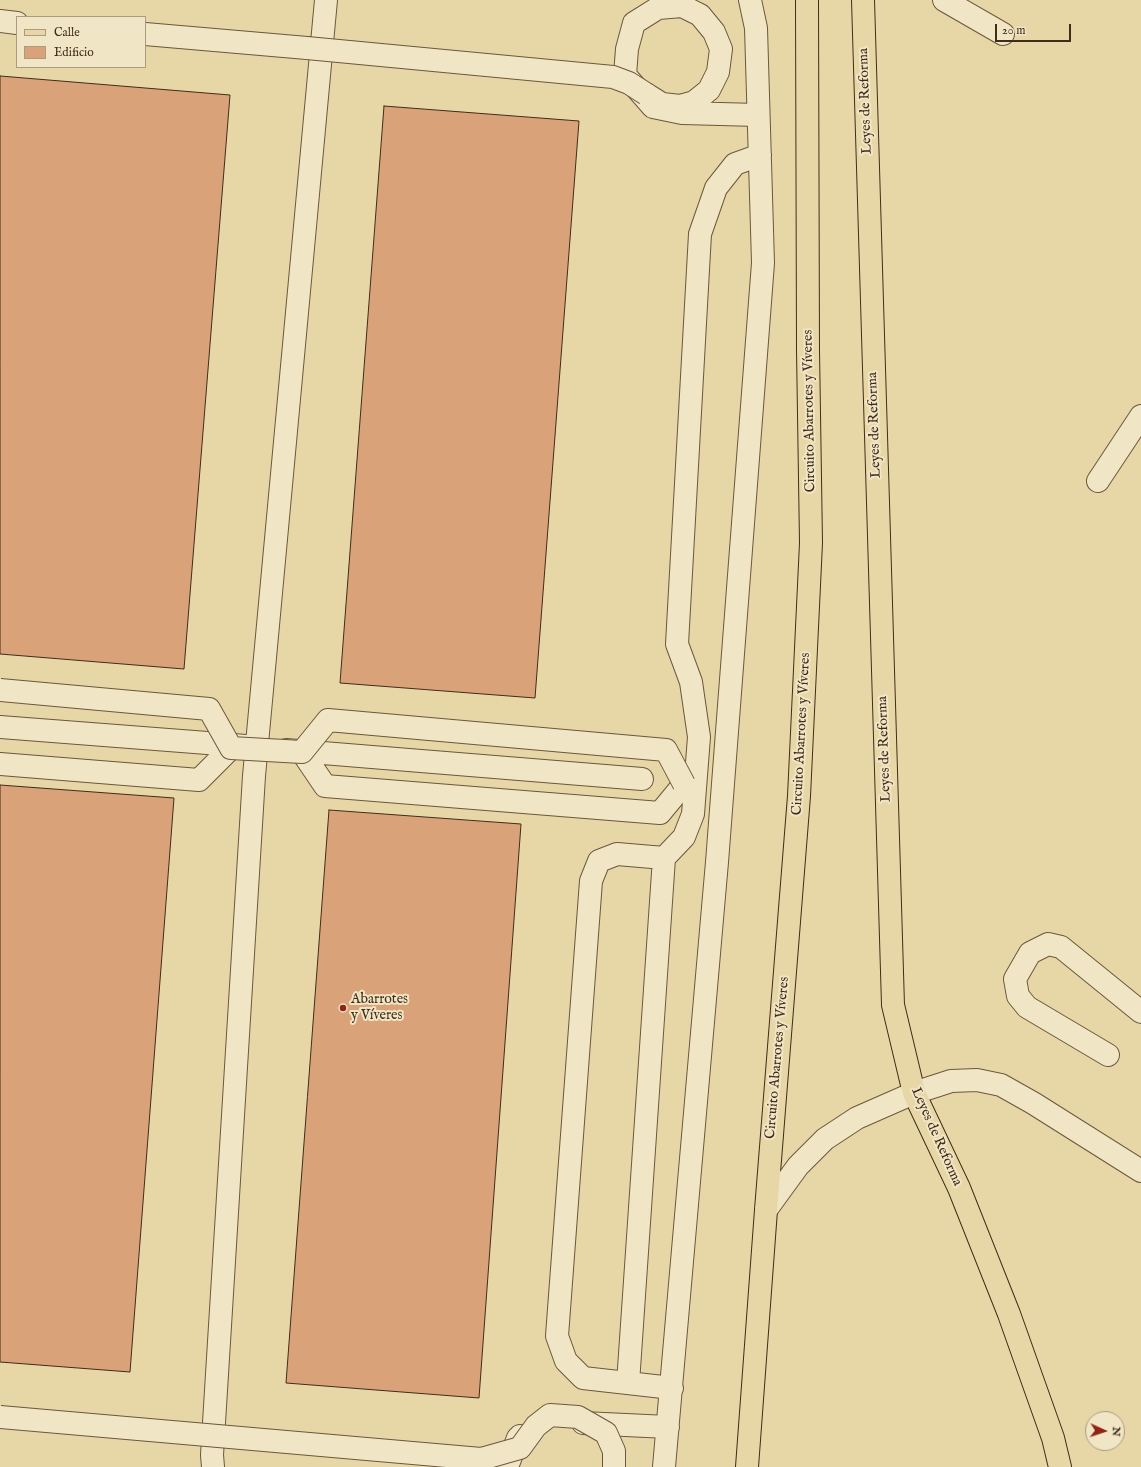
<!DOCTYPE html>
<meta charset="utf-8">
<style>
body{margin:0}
#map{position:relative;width:1141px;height:1467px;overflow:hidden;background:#e8d7a6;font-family:"IM FELL English",serif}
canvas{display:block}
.legend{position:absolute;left:16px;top:16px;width:130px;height:52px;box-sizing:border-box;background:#f0e5c5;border:1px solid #aa9b81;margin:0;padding:5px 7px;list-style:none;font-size:12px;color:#412c1a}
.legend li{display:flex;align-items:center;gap:8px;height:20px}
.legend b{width:20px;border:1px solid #aa9b81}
.north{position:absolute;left:1085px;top:1411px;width:40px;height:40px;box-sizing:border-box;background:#f0e5c5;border:1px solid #aa9b81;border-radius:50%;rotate:93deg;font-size:11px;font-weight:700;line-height:16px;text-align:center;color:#412c1a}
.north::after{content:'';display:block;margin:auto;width:14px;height:18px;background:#8f2418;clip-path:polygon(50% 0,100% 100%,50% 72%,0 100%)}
.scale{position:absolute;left:995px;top:24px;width:76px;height:18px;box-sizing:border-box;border:2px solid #412c1a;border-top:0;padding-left:5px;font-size:12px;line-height:14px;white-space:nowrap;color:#412c1a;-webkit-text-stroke:3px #f0e5c5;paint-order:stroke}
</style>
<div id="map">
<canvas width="1141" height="1467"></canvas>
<ul class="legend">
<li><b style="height:5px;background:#e8d7a6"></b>Calle</li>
<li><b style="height:11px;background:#d9a279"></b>Edificio</li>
</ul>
<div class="north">N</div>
<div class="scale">20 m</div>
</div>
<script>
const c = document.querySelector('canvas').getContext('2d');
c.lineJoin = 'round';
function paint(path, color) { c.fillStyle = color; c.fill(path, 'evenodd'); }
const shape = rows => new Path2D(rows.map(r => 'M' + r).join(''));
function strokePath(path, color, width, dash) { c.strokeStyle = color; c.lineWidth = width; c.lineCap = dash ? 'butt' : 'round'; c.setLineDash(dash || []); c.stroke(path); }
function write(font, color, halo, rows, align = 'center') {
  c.font = font + ' "IM FELL English",serif'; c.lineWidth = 4; c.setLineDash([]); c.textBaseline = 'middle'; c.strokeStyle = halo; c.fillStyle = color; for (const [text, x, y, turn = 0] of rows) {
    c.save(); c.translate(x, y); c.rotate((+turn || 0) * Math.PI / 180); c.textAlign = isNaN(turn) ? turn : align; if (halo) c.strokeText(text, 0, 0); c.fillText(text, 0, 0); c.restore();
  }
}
const building = shape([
 [0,76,230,95,184,669,0,654,0,76],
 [384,106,579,121,535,698,340,683,384,106],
 [0,785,174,798,130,1372,0,1362,0,785],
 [329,810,521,824,479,1398,286,1383,329,810]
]);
paint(building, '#d9a279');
strokePath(building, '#412c1a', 1);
const minor = shape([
 [944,0,1003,34],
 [0,21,17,23],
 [145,34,307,48],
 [646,94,662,104,680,106,694,102,709,90,718,72,721,49,714,32,700,15,682,6,658,8,634,23,627,49,625,75,653,107,682,113,758,115],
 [1098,481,1141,416],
 [0,727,246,746],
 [286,750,642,779],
 [302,752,325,786,660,813,684,784],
 [0,764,199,780,231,748],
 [1108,1055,1027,1007,1018,996,1015,979,1030,953,1048,944,1061,947,1141,1012],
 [766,1210,798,1166,825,1139,857,1118,914,1093,951,1081,977,1080,1001,1085,1033,1103,1141,1171],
 [628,1383,664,858],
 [672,1388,583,1378,566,1361,557,1336,591,881,599,861,617,854,664,858,684,837,693,814,699,737,691,682,677,644,700,234,716,188,735,164,760,155],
 [583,1423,668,1427],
 [213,1467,212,1455,254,776,326,0],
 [507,1467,518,1438,520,1436],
 [664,1467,717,862,763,263,756,28,750,0]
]);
const major = shape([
 [863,0,893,1005,914,1093,959,1188,1009,1314,1053,1438,1060,1467],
 [747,1467,766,1210,799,796,811,543,808,350,807,0]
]);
strokePath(minor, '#6b573d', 24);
strokePath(major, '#412c1a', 24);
strokePath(minor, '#f0e5c5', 22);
strokePath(major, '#e8d7a6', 22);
const minorBridge = shape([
 [307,48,613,77,629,83,646,94],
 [0,690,209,709,231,748,302,752,328,720,666,750,684,784],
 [0,1417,481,1459,520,1448,536,1426,550,1415,578,1417,606,1433,614,1451,614,1467]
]);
strokePath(minorBridge, '#6b573d', 24, []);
strokePath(minorBridge, '#f0e5c5', 22);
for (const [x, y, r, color] of [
 [343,1008,4,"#8f2418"]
]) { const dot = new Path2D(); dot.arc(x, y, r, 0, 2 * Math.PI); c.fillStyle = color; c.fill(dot); strokePath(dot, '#f0e5c5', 1.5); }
write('14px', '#412c1a', '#f0e5c5', [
 ["Leyes de Reforma",866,101,-92],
 ["Circuito Abarrotes y Víveres",810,411,-91],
 ["Leyes de Reforma",875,425,-92],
 ["Circuito Abarrotes y Víveres",802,734,-87],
 ["Leyes de Reforma",885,749,-92],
 ["Circuito Abarrotes y Víveres",778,1058,-85],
 ["Leyes de Reforma",936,1137,66]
]);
write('14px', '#412c1a', '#f0e5c5', [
 ["Abarrotes",351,1000],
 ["y Víveres",351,1016]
], 'left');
</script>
